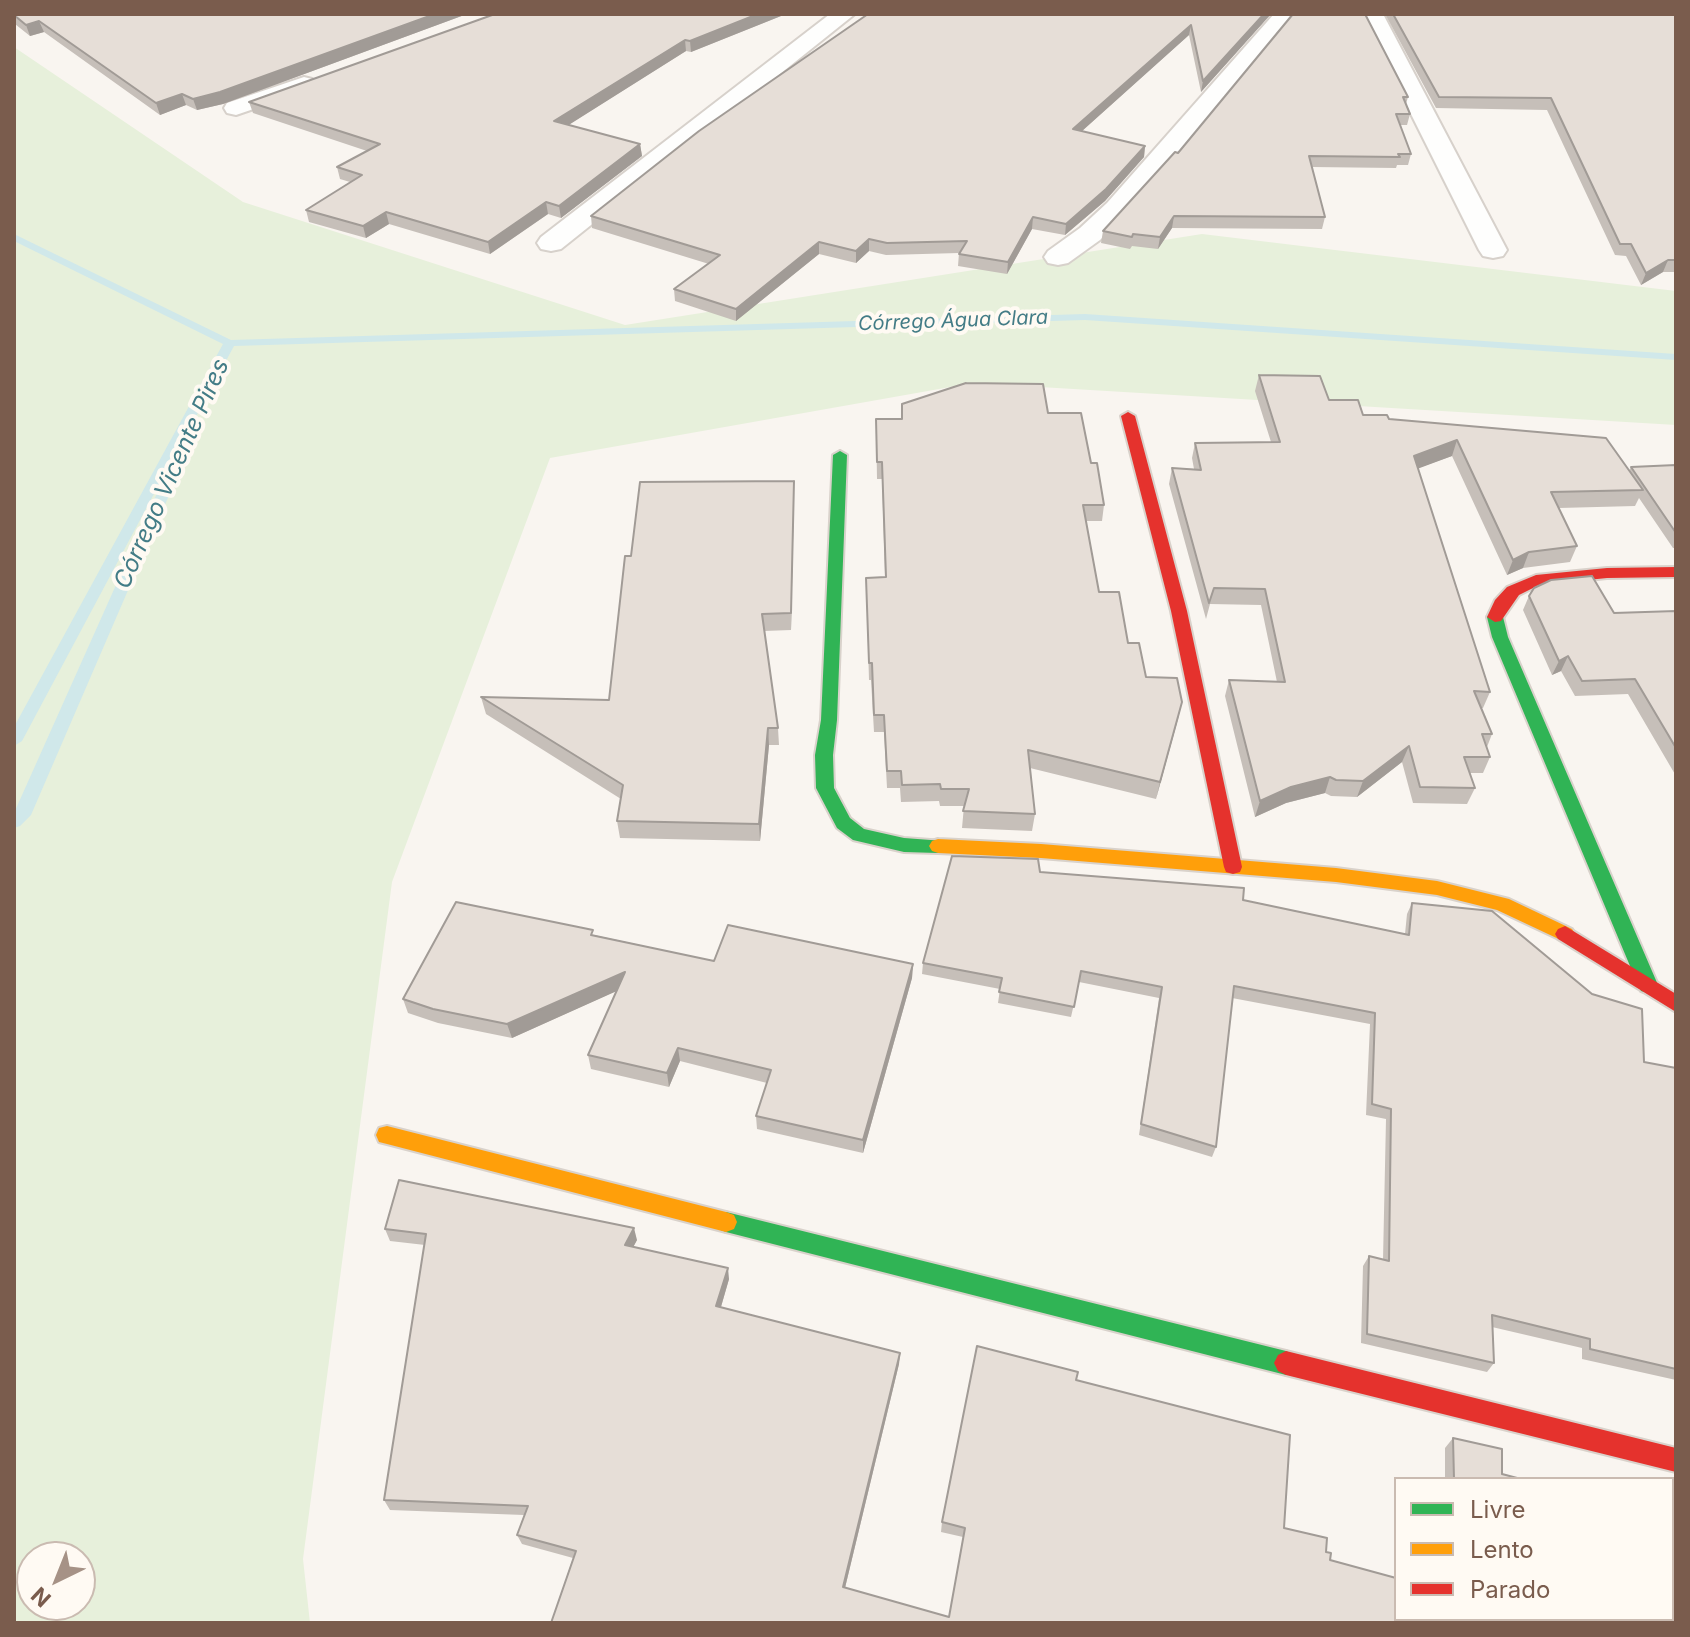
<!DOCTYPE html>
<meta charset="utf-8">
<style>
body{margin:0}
#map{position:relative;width:1690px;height:1637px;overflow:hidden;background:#f9f5f0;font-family:Inter,sans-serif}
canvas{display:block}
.frame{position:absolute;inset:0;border:16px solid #7a5c4d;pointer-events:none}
.legend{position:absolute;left:1394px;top:1477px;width:280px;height:144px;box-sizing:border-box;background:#fffaf3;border:2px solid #cabbb1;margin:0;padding:10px 14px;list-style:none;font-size:24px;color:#7a5c4d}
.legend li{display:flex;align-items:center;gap:16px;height:40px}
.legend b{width:40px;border:2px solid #cabbb1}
.north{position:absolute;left:16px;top:1541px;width:80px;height:80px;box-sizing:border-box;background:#fffaf3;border:2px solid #cabbb1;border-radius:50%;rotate:223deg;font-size:22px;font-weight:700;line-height:32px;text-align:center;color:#7a5c4d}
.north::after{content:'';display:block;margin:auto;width:28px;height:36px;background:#a69286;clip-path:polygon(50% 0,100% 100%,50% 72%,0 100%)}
</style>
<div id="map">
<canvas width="1690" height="1637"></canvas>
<div class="frame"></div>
<ul class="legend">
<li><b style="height:10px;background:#30b455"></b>Livre</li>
<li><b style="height:10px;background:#ff9f0a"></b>Lento</li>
<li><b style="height:10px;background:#e5322d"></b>Parado</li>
</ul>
<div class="north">N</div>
</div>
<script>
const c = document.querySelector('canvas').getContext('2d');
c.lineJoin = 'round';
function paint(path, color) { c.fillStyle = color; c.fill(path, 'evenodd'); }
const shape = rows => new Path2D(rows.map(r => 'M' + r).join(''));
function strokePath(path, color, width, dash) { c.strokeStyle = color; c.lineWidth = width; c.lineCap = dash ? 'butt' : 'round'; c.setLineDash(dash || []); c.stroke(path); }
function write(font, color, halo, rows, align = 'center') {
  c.font = font + ' Inter,sans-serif'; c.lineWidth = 8; c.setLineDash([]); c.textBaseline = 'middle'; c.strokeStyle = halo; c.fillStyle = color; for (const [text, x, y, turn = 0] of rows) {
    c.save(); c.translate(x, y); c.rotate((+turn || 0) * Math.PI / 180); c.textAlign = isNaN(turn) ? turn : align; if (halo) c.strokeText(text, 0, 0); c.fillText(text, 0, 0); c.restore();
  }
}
paint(shape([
 [14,47,243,202,625,325,1202,234,1676,291,1676,425,973,383,550,458,392,882,303,1559,310,1623,14,1623],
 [32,1557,80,1557,80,1605,32,1605]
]), '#e7f0db');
paint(shape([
 [14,234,231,340,1085,314,1676,354,1676,360,1085,320,234,346,180,446,187,446,189,449,31,815,20,826,14,828,14,813,171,462,22,741,14,746,14,727,223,344,14,241,14,234]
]), '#d0e8ea');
const street = shape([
 [830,14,855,14,561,249,551,251,541,249,537,243,541,237,830,14],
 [1274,14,1297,14,1125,215,1100,240,1068,263,1058,265,1048,263,1044,257,1048,251,1080,228,1107,203,1274,14],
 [1361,14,1383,14,1507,250,1503,256,1493,258,1483,256,1479,250,1361,14],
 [304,77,312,79,316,84,312,89,236,115,227,113,224,108,227,103,304,77]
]);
const fast = shape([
 [840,451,847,455,837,720,833,755,834,788,850,818,864,829,904,838,944,841,947,846,944,851,938,853,904,852,853,840,837,828,816,788,815,755,821,720,833,455,840,451],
 [1495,612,1503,617,1508,637,1658,985,1655,991,1648,993,1641,991,1638,985,1492,637,1487,617,1495,612],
 [726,1212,1286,1351,1294,1355,1298,1363,1294,1371,1286,1375,726,1232,718,1229,715,1222,718,1215,726,1212]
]);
const slow = shape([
 [938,839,1041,844,1336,868,1437,881,1509,899,1572,929,1575,934,1572,939,1565,942,1497,910,1437,895,1336,882,1041,858,938,853,932,851,929,846,932,841,938,839],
 [387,1126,726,1212,734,1215,737,1222,734,1229,726,1232,387,1144,379,1142,376,1135,379,1128,387,1126]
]);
const jam = shape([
 [1128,412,1135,416,1187,611,1242,867,1240,872,1233,874,1226,872,1224,867,1171,611,1121,416,1128,412],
 [1676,567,1676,577,1607,578,1539,585,1519,595,1501,621,1495,622,1487,617,1495,600,1507,587,1536,575,1607,568,1676,567],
 [1565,926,1676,994,1676,1012,1558,939,1555,934,1558,929,1565,926],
 [1286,1351,1676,1448,1676,1472,1286,1375,1278,1371,1274,1363,1278,1355,1286,1351]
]);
strokePath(street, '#d7d1cb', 4);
strokePath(fast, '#d9d2cb', 4);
strokePath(slow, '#d9d2cb', 4);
strokePath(jam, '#d9d2cb', 4);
paint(street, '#fefefd');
paint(fast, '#30b455');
paint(slow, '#ff9f0a');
paint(jam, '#e5322d');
paint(shape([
 [14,14,467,14,223,104,197,110,186,105,160,115,44,32,30,36,15,24],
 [495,14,786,14,691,52,686,51,568,125,640,144,642,156,561,218,548,214,490,254,389,224,366,238,309,222,306,210,350,182,340,179,337,167,367,151,253,113,249,102],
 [868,14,1271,14,1201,92,1189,35,1082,131,1145,146,1144,157,1105,201,1065,235,1032,229,1007,274,958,266,959,253,886,255,869,251,856,263,819,254,736,321,675,301,674,289,709,264,592,228,591,216],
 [1293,14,1408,97,1406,104,1410,114,1407,125,1400,125,1411,154,1408,165,1397,165,1396,168,1312,167,1325,217,1322,229,1172,228,1158,249,1132,246,1130,249,1101,243,1103,231,1178,153],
 [1385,14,1676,14,1676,272,1663,272,1641,285,1626,256,1615,255,1547,110,1436,108],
 [1259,375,1329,400,1363,415,1629,471,1631,467,1676,465,1676,548,1673,548,1639,498,1635,506,1559,508,1577,546,1570,562,1523,568,1507,575,1452,456,1418,468,1490,692,1483,708,1481,708,1492,734,1487,747,1490,757,1483,773,1469,773,1475,788,1467,804,1413,803,1402,762,1357,797,1331,796,1325,793,1286,803,1255,817,1225,696,1229,680,1277,682,1261,605,1210,604,1206,619,1169,484,1172,468,1194,469,1192,458,1195,443,1271,442,1255,391],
 [1048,413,1091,463,1104,505,1102,521,1086,521,1099,592,1146,677,1182,702,1156,799,1030,768,1035,814,1032,831,962,828,964,806,940,806,939,801,901,802,900,788,887,788,884,732,874,732,871,680,869,680,866,578,885,577,882,479,877,479,876,419,902,419],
 [794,481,791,630,764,631,778,728,779,745,769,745,760,841,620,838,617,821,621,799,486,714,481,697,609,700,631,556],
 [1529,596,1614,613,1676,611,1676,776,1628,694,1575,696,1561,671,1552,675,1523,610],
 [1040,872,1243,900,1405,934,1407,914,1412,903,1644,1062,1676,1068,1676,1383,1676,1380,1582,1359,1582,1348,1492,1327,1494,1363,1487,1372,1361,1343,1363,1266,1369,1256,1383,1260,1386,1119,1366,1115,1370,1024,1232,998,1216,1147,1212,1157,1139,1135,1159,998,1079,982,1071,1017,998,1003,1000,989,922,974,923,963],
 [594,935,714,961,913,964,912,978,863,1153,757,1129,756,1116,767,1083,680,1061,669,1087,591,1069,588,1055,616,991,512,1038,438,1023,408,1013,403,999],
 [385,1229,637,1240,633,1247,729,1279,721,1307,900,1353,899,1364,845,1588,949,1617,963,1537,941,1532,942,1522,1076,1380,1284,1528,1326,1552,1330,1560,1396,1619,1676,1623,551,1623,573,1558,522,1544,517,1535,524,1515,390,1510,384,1500,425,1245,390,1241],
 [1453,1438,1502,1474,1521,1479,1445,1479,1445,1448]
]), '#c6bfb9');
paint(shape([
 [435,14,467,14,223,104,197,110,193,99],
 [758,14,786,14,691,52,690,41],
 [1264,14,1271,14,1201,92,1203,81],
 [39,21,44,32,30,36,26,25],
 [1191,25,1189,35,1072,140,1073,129],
 [685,40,686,51,556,133,554,121],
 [182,94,186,105,160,115,156,103],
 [640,144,642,156,561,218,559,206],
 [1145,146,1144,157,1105,201,1065,235,1066,224],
 [546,202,548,214,490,254,488,242],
 [386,212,389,224,366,238,363,226],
 [1174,216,1172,228,1158,249,1160,237],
 [1033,217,1032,229,1007,274,1008,262],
 [869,239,869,251,856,263,856,251],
 [819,242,819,254,736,321,736,309],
 [1668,260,1663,272,1641,285,1646,273],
 [1457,440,1452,456,1409,472,1414,456],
 [794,481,794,498,791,630,791,613],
 [1529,552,1523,568,1507,575,1513,560],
 [1568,656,1561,671,1552,675,1559,661],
 [1182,702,1178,719,1156,799,1160,782],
 [768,728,769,745,760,841,759,824],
 [1409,746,1402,762,1357,797,1363,781],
 [1330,777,1325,793,1286,803,1255,817,1260,801,1291,787],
 [913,964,912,978,863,1153,863,1140],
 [625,972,628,986,512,1038,507,1024],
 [678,1048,680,1061,669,1087,667,1073],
 [634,1228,637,1240,628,1257,625,1245],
 [728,1268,729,1279,718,1317,716,1306],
 [900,1353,899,1364,843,1596,843,1587]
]), '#a19b96');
const building = shape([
 [14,14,435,14,220,92,193,99,182,94,156,103,39,21,26,25,14,15,14,14],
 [495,14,758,14,690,41,685,40,554,121,640,144,559,206,546,202,488,242,386,212,363,226,306,210,362,175,337,167,380,144,249,102,495,14],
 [868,14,1264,14,1203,81,1191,25,1073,129,1145,146,1106,189,1066,224,1033,217,1008,262,959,254,967,241,887,243,869,239,856,251,819,242,736,309,674,289,720,255,591,216,699,131,868,14],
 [1293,14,1365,14,1408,97,1403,97,1410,114,1396,114,1411,154,1398,154,1400,157,1309,156,1325,217,1174,216,1160,237,1133,234,1132,237,1103,231,1175,152,1178,153,1293,14],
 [1393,14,1676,14,1676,260,1668,260,1646,273,1631,244,1620,244,1551,98,1439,97,1393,14],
 [1259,375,1320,376,1329,400,1358,400,1363,415,1387,415,1389,419,1606,438,1643,490,1551,492,1577,546,1529,552,1513,560,1457,440,1414,456,1490,692,1474,691,1492,734,1482,734,1490,757,1464,757,1475,788,1420,787,1409,746,1363,781,1336,780,1330,777,1291,787,1260,801,1229,680,1285,682,1265,589,1214,588,1209,603,1172,468,1201,470,1195,443,1280,442,1259,375],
 [966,383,1043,384,1048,413,1081,413,1091,463,1097,463,1104,505,1083,505,1099,592,1119,592,1128,643,1139,643,1146,677,1177,678,1182,702,1160,782,1028,750,1035,814,963,811,969,789,941,789,940,784,902,785,901,771,887,771,884,715,874,715,872,663,869,663,866,578,886,577,882,462,877,462,876,419,902,419,902,404,966,383],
 [1676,465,1676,533,1631,467,1676,465],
 [794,481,791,613,762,614,778,728,768,728,759,824,617,821,623,785,481,697,609,700,625,556,631,556,640,482,794,481],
 [1592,576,1614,613,1676,611,1676,748,1635,679,1582,681,1568,656,1559,661,1529,596,1534,588,1551,580,1592,576],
 [952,856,1038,859,1040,872,1244,888,1243,900,1409,935,1412,903,1492,911,1592,994,1642,1009,1644,1062,1676,1068,1676,1369,1590,1349,1590,1339,1492,1315,1494,1363,1367,1334,1369,1256,1389,1261,1391,1109,1372,1104,1375,1013,1234,986,1216,1147,1141,1124,1162,987,1081,971,1074,1007,999,992,1002,978,923,963,952,856],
 [456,902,593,930,591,935,714,961,728,925,913,964,863,1140,756,1116,771,1070,678,1048,667,1073,588,1055,625,972,507,1024,433,1009,403,999,456,902],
 [399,1180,634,1228,625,1245,728,1268,716,1306,900,1353,843,1587,949,1617,965,1528,942,1522,977,1346,1078,1372,1076,1380,1290,1435,1284,1528,1327,1538,1326,1552,1331,1553,1330,1560,1396,1578,1396,1619,1672,1619,1672,1502,1676,1503,1676,1623,551,1623,576,1551,517,1535,528,1506,384,1500,426,1234,385,1229,399,1180],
 [1453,1438,1502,1449,1502,1474,1521,1479,1454,1479,1453,1438]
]);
paint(building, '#e6ded7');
strokePath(building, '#a19b96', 2);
write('italic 20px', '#437c86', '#fffaf3', [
 ["Córrego Água Clara",953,321,-2]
]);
write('italic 24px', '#437c86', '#fffaf3', [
 ["Córrego Vicente Pires",172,474,-66]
]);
</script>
